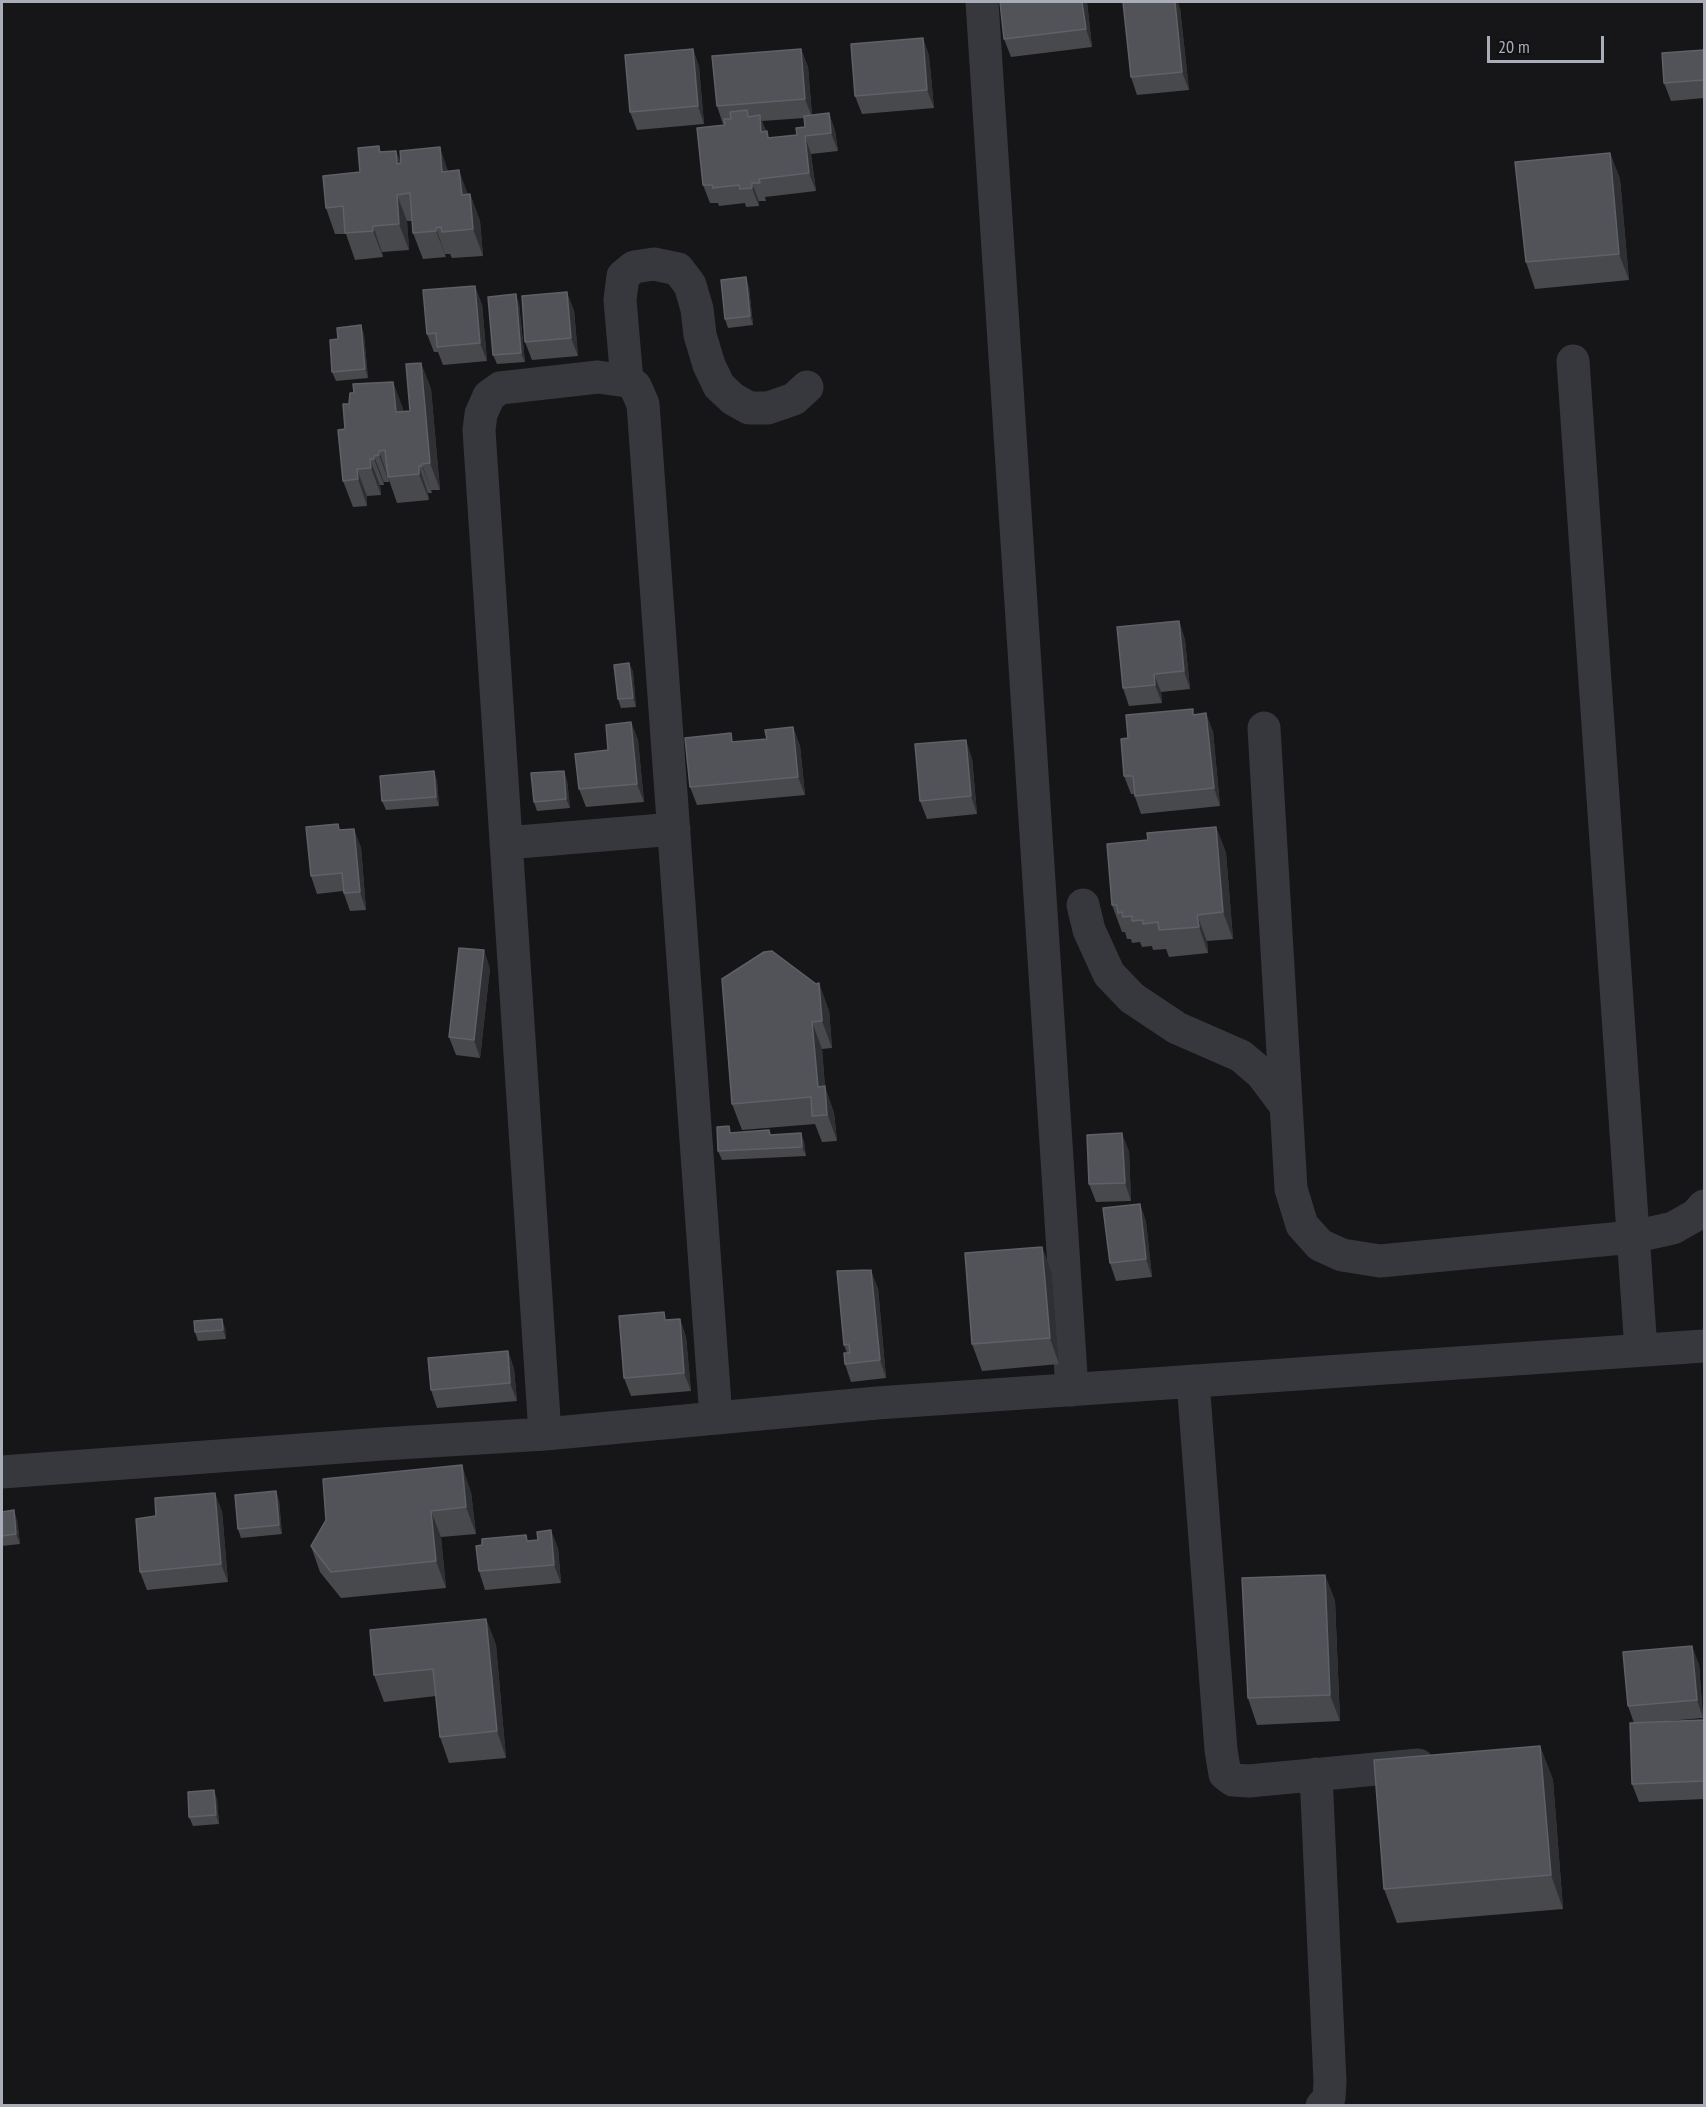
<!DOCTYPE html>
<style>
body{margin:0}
#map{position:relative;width:1706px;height:2107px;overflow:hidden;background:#161618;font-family:"PT Sans Narrow",sans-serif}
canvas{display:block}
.frame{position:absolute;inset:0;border:3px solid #a8adb8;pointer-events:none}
.scale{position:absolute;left:1487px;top:36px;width:117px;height:27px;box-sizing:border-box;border:3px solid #a8adb8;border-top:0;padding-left:8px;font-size:18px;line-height:21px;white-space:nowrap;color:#a8adb8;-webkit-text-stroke:4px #111113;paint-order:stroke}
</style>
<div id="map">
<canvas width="1706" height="2107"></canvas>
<div class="frame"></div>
<div class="scale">20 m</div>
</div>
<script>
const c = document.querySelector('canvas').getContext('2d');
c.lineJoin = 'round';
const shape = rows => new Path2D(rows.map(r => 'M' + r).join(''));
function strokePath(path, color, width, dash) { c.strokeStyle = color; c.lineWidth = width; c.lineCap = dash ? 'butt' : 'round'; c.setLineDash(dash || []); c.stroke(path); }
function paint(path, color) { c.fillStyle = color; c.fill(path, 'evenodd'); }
strokePath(shape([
 [982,2,1072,1390],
 [1573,361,1641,1350],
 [627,381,620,300,623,276,634,267,654,264,678,269,690,285,697,309,700,335,709,365,719,386,733,399,749,408,768,408,794,399,807,387],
 [1264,728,1291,1189,1302,1225,1320,1245,1342,1255,1380,1261,1633,1237,1673,1228,1696,1215,1704,1206],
 [506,843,674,829],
 [1083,905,1089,930,1109,974,1132,998,1177,1028,1241,1056,1262,1074,1286,1106],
 [1193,1381,1221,1750,1225,1774,1233,1780,1249,1781,1418,1765],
 [545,1434,479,430,481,414,489,396,500,388,598,377,627,381,635,386,643,404,716,1418],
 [2,1472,382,1444,545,1434,877,1403,1704,1346],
 [1316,1774,1330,2082,1329,2098,1322,2106]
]), '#37383d', 33);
paint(shape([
 [1087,2,1092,47,1011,57,1004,39],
 [1180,8,1189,90,1137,95,1131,77],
 [923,38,929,56,934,108,862,114,855,96],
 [693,49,699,67,704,124,637,130,630,112],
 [801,49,808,67,812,115,829,113,835,131,838,151,811,154,816,191,765,197,766,201,759,201,759,206,746,207,745,203,719,206,718,203,710,203,703,185,725,125,723,124,717,106],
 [804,118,805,127,797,135,769,138,766,131,762,121],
 [1704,50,1704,98,1671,101,1664,83],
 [379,146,381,152,396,151,401,163,448,171,468,194,470,194,480,221,483,256,452,258,450,254,445,254,446,257,423,259,413,233,412,221,407,221,409,250,382,252,383,257,355,260,346,234,335,234,326,208,360,172],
 [1610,153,1620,179,1629,280,1535,289,1526,262],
 [749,287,753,325,728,328,725,319],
 [519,303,525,362,497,364,493,355],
 [482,304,487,361,443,365,438,352,434,352,427,334],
 [574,310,578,356,532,360,525,342],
 [361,325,364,335,368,378,336,381,332,372,338,339],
 [421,363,431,389,440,490,431,490,432,493,428,493,429,500,397,503,389,480,389,482,384,482,384,485,380,485,381,495,367,496,367,506,353,507,343,481,345,429,349,404,354,393,393,382,403,411,410,411],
 [1179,621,1185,640,1190,689,1161,692,1162,703,1129,706,1123,688],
 [629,663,633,672,636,707,621,708,618,699],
 [1195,714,1213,731,1220,806,1141,814,1134,794,1131,794,1124,776,1128,738],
 [631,722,638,740,644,802,586,807,579,789,608,750],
 [793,727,800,746,805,795,697,805,690,787,734,742,767,739],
 [972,758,977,814,927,819,920,801],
 [434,771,437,781,439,806,386,810,382,801],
 [567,780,570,808,537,811,534,802],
 [1216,827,1226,853,1233,939,1207,941,1208,953,1169,957,1166,949,1153,950,1152,946,1142,947,1140,942,1132,943,1131,939,1127,939,1125,932,1122,932,1112,905,1148,840],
 [340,830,361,847,366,910,350,911,343,891,317,894,311,876],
 [490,968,480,1058,456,1055,449,1037],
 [722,979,829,1010,832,1048,822,1049,825,1087,834,1113,837,1141,822,1142,815,1124,742,1130,732,1104],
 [732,1133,771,1135,801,1133,804,1142,806,1156,722,1160,718,1151],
 [1129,1151,1131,1201,1096,1202,1089,1184],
 [1140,1204,1146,1222,1152,1277,1116,1281,1110,1263],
 [1042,1247,1052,1273,1059,1364,982,1371,972,1344],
 [878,1288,886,1378,851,1382,845,1364,847,1353,844,1345],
 [680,1319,686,1337,691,1391,631,1396,624,1378,667,1320],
 [225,1328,226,1339,198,1341,195,1332],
 [508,1351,514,1369,517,1401,437,1408,431,1390],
 [471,1492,476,1534,441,1537,446,1588,341,1598,320,1572,311,1546],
 [279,1500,282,1534,241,1538,238,1529],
 [222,1511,228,1582,147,1590,140,1572],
 [2,1512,17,1520,20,1544,2,1546],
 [538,1540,558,1548,561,1583,485,1590,479,1571,528,1541],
 [1325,1575,1335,1601,1340,1721,1257,1725,1248,1698],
 [486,1619,496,1645,506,1758,449,1763,440,1737,436,1696,384,1702,374,1675],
 [1699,1664,1703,1718,1656,1722,1704,1720,1704,1799,1639,1802,1632,1784,1634,1723,1628,1706],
 [1540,1746,1553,1780,1563,1909,1397,1923,1384,1889],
 [217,1799,219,1824,193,1826,189,1817]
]), '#47494d');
paint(shape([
 [1082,2,1087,2,1092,47,1086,29],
 [1175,2,1178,2,1180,8,1189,90,1182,72],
 [923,38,929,56,934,108,927,90],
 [693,49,699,67,704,124,698,106],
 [801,49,808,67,812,117,805,99],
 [829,113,835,131,838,151,831,133],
 [760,115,766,133,761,132],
 [805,136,811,154,816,191,809,173],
 [440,147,449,174,442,172],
 [396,151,406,178,397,164],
 [1610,153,1620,179,1629,280,1619,254],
 [459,170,469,197,462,195],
 [752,183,759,201,759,206,752,188],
 [470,194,480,221,483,256,473,229],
 [397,195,407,221,409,250,399,224],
 [373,226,382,252,383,257,373,231],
 [436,228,445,254,446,257,436,231],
 [746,277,749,287,753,325,750,316],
 [475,286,482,304,487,361,480,343],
 [567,292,574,310,578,356,571,338],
 [516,294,519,303,525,362,521,353],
 [361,325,364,335,368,378,365,369],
 [421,363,431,389,440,490,430,463],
 [393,382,403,408,405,439,396,412],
 [379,451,388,477,389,482,379,455],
 [374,456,384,482,384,485,374,459],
 [370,459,380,485,381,495,371,468],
 [422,464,431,490,432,493,422,466],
 [419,466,428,493,429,500,419,474],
 [357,469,367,496,367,506,358,479],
 [1179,621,1185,640,1190,689,1184,671],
 [629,663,633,672,636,707,633,698],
 [1154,674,1161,692,1162,703,1155,685],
 [1206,713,1213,731,1220,806,1214,788],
 [631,722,638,740,644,802,637,784],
 [793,727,800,746,805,795,798,777],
 [966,740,972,758,977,814,971,796],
 [434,771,437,781,439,806,436,797],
 [564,771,567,780,570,808,566,799],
 [1216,827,1226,853,1233,939,1223,912],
 [354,829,361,847,366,910,360,892],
 [1197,915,1207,941,1208,953,1199,927],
 [484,950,490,968,480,1058,474,1040],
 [819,983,829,1010,832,1048,822,1021],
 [812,1022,822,1049,825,1087,834,1113,837,1141,818,1087],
 [801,1133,804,1142,806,1156,802,1147],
 [1122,1133,1129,1151,1131,1201,1125,1183],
 [1140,1204,1146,1222,1152,1277,1146,1259],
 [1042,1247,1052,1273,1059,1364,1050,1338],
 [871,1270,878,1288,886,1378,880,1360],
 [222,1319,225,1328,226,1339,223,1330],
 [680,1319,686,1337,691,1391,684,1373],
 [508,1351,514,1369,517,1401,510,1383],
 [462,1465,471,1492,476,1534,466,1507],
 [276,1491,279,1500,282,1534,279,1525],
 [215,1493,222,1511,228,1582,221,1564],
 [14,1510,17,1520,20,1544,16,1534],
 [431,1511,441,1537,446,1588,436,1561],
 [551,1530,558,1548,561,1583,554,1565],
 [1325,1575,1335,1601,1340,1721,1330,1695],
 [486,1619,496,1645,506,1758,497,1731],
 [1692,1646,1699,1664,1703,1718,1697,1700],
 [1540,1746,1553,1780,1563,1909,1551,1875],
 [214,1790,217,1799,219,1824,216,1815]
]), '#2f3033');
const building = shape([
 [1000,2,1082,2,1086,29,1004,39,1000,2],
 [1123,2,1175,2,1182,72,1131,77,1123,2],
 [923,38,927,90,855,96,851,44,923,38],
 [693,49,698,106,630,112,625,55,693,49],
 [801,49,805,99,717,106,712,56,801,49],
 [1704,50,1704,80,1664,83,1662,53,1704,50],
 [747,110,748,117,760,115,761,132,767,131,768,138,797,135,796,128,805,127,804,116,829,113,831,133,805,136,809,173,759,179,760,183,752,183,752,188,740,189,739,185,713,188,712,185,703,185,697,128,725,125,724,119,731,119,730,112,747,110],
 [379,146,379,152,396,151,397,164,401,163,400,151,440,147,442,172,459,170,462,195,470,194,473,229,442,232,441,227,436,228,436,231,413,233,410,193,397,195,399,224,373,226,373,231,345,233,343,206,326,208,323,176,360,172,358,148,379,146],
 [1610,153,1619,254,1526,262,1515,162,1610,153],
 [746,277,750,316,725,319,721,280,746,277],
 [475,286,480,343,437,347,436,333,427,334,423,290,475,286],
 [567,292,571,338,525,342,522,296,567,292],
 [516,294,521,353,493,355,488,297,516,294],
 [361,325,365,369,332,372,330,340,338,339,337,328,361,325],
 [421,363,430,463,422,464,422,466,419,466,419,474,388,477,385,450,379,451,379,455,374,456,374,459,370,459,371,468,357,469,358,479,343,481,338,430,345,429,343,404,349,404,350,393,354,393,353,384,393,382,396,412,410,411,406,364,421,363],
 [1179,621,1184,671,1154,674,1155,685,1123,688,1117,627,1179,621],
 [629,663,633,698,618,699,614,665,629,663],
 [1193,709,1193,715,1206,713,1214,788,1135,796,1133,776,1124,776,1121,739,1128,738,1126,715,1193,709],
 [631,722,637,784,579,789,575,754,608,750,606,725,631,722],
 [793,727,798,777,690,787,685,738,731,733,732,742,767,739,765,730,793,727],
 [966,740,971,796,920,801,915,744,966,740],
 [434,771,436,797,382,801,380,776,434,771],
 [564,771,566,799,534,802,531,773,564,771],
 [338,824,339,830,354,829,360,892,344,893,342,873,311,876,306,827,338,824],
 [1216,827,1223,912,1197,915,1199,927,1159,930,1158,922,1143,924,1143,920,1132,921,1132,916,1123,917,1122,912,1118,913,1117,905,1112,905,1107,844,1148,840,1147,833,1216,827],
 [459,948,484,950,474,1040,449,1037,459,948],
 [772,951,816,984,819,983,822,1021,812,1022,818,1087,825,1086,827,1115,812,1116,811,1097,732,1104,722,979,764,952,772,951],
 [729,1126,730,1133,769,1130,770,1135,801,1133,802,1147,718,1151,717,1127,729,1126],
 [1122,1133,1125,1183,1089,1184,1087,1135,1122,1133],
 [1140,1204,1146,1259,1110,1263,1103,1208,1140,1204],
 [1042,1247,1050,1338,972,1344,965,1253,1042,1247],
 [871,1270,880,1360,845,1364,844,1353,850,1353,849,1344,844,1345,837,1271,871,1270],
 [664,1312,665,1320,680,1319,684,1373,624,1378,619,1316,664,1312],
 [222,1319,223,1330,195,1332,194,1321,222,1319],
 [508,1351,510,1383,431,1390,428,1358,508,1351],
 [462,1465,466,1507,431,1511,436,1561,331,1572,311,1546,326,1520,323,1479,462,1465],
 [276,1491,279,1525,238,1529,235,1495,276,1491],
 [215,1493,221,1564,140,1572,136,1519,156,1516,155,1498,215,1493],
 [14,1510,16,1534,2,1536,2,1512,14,1510],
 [551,1530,554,1565,479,1571,476,1546,482,1545,482,1539,526,1535,527,1541,538,1540,537,1532,551,1530],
 [1325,1575,1330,1695,1248,1698,1242,1578,1325,1575],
 [486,1619,497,1731,440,1737,433,1669,374,1675,370,1630,486,1619],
 [1692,1646,1697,1700,1628,1706,1623,1652,1692,1646],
 [1704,1720,1704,1781,1632,1784,1630,1723,1704,1720],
 [1540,1746,1551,1875,1384,1889,1374,1760,1540,1746],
 [214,1790,216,1815,189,1817,188,1792,214,1790]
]);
paint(building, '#525359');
strokePath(building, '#5f6168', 1.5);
</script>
